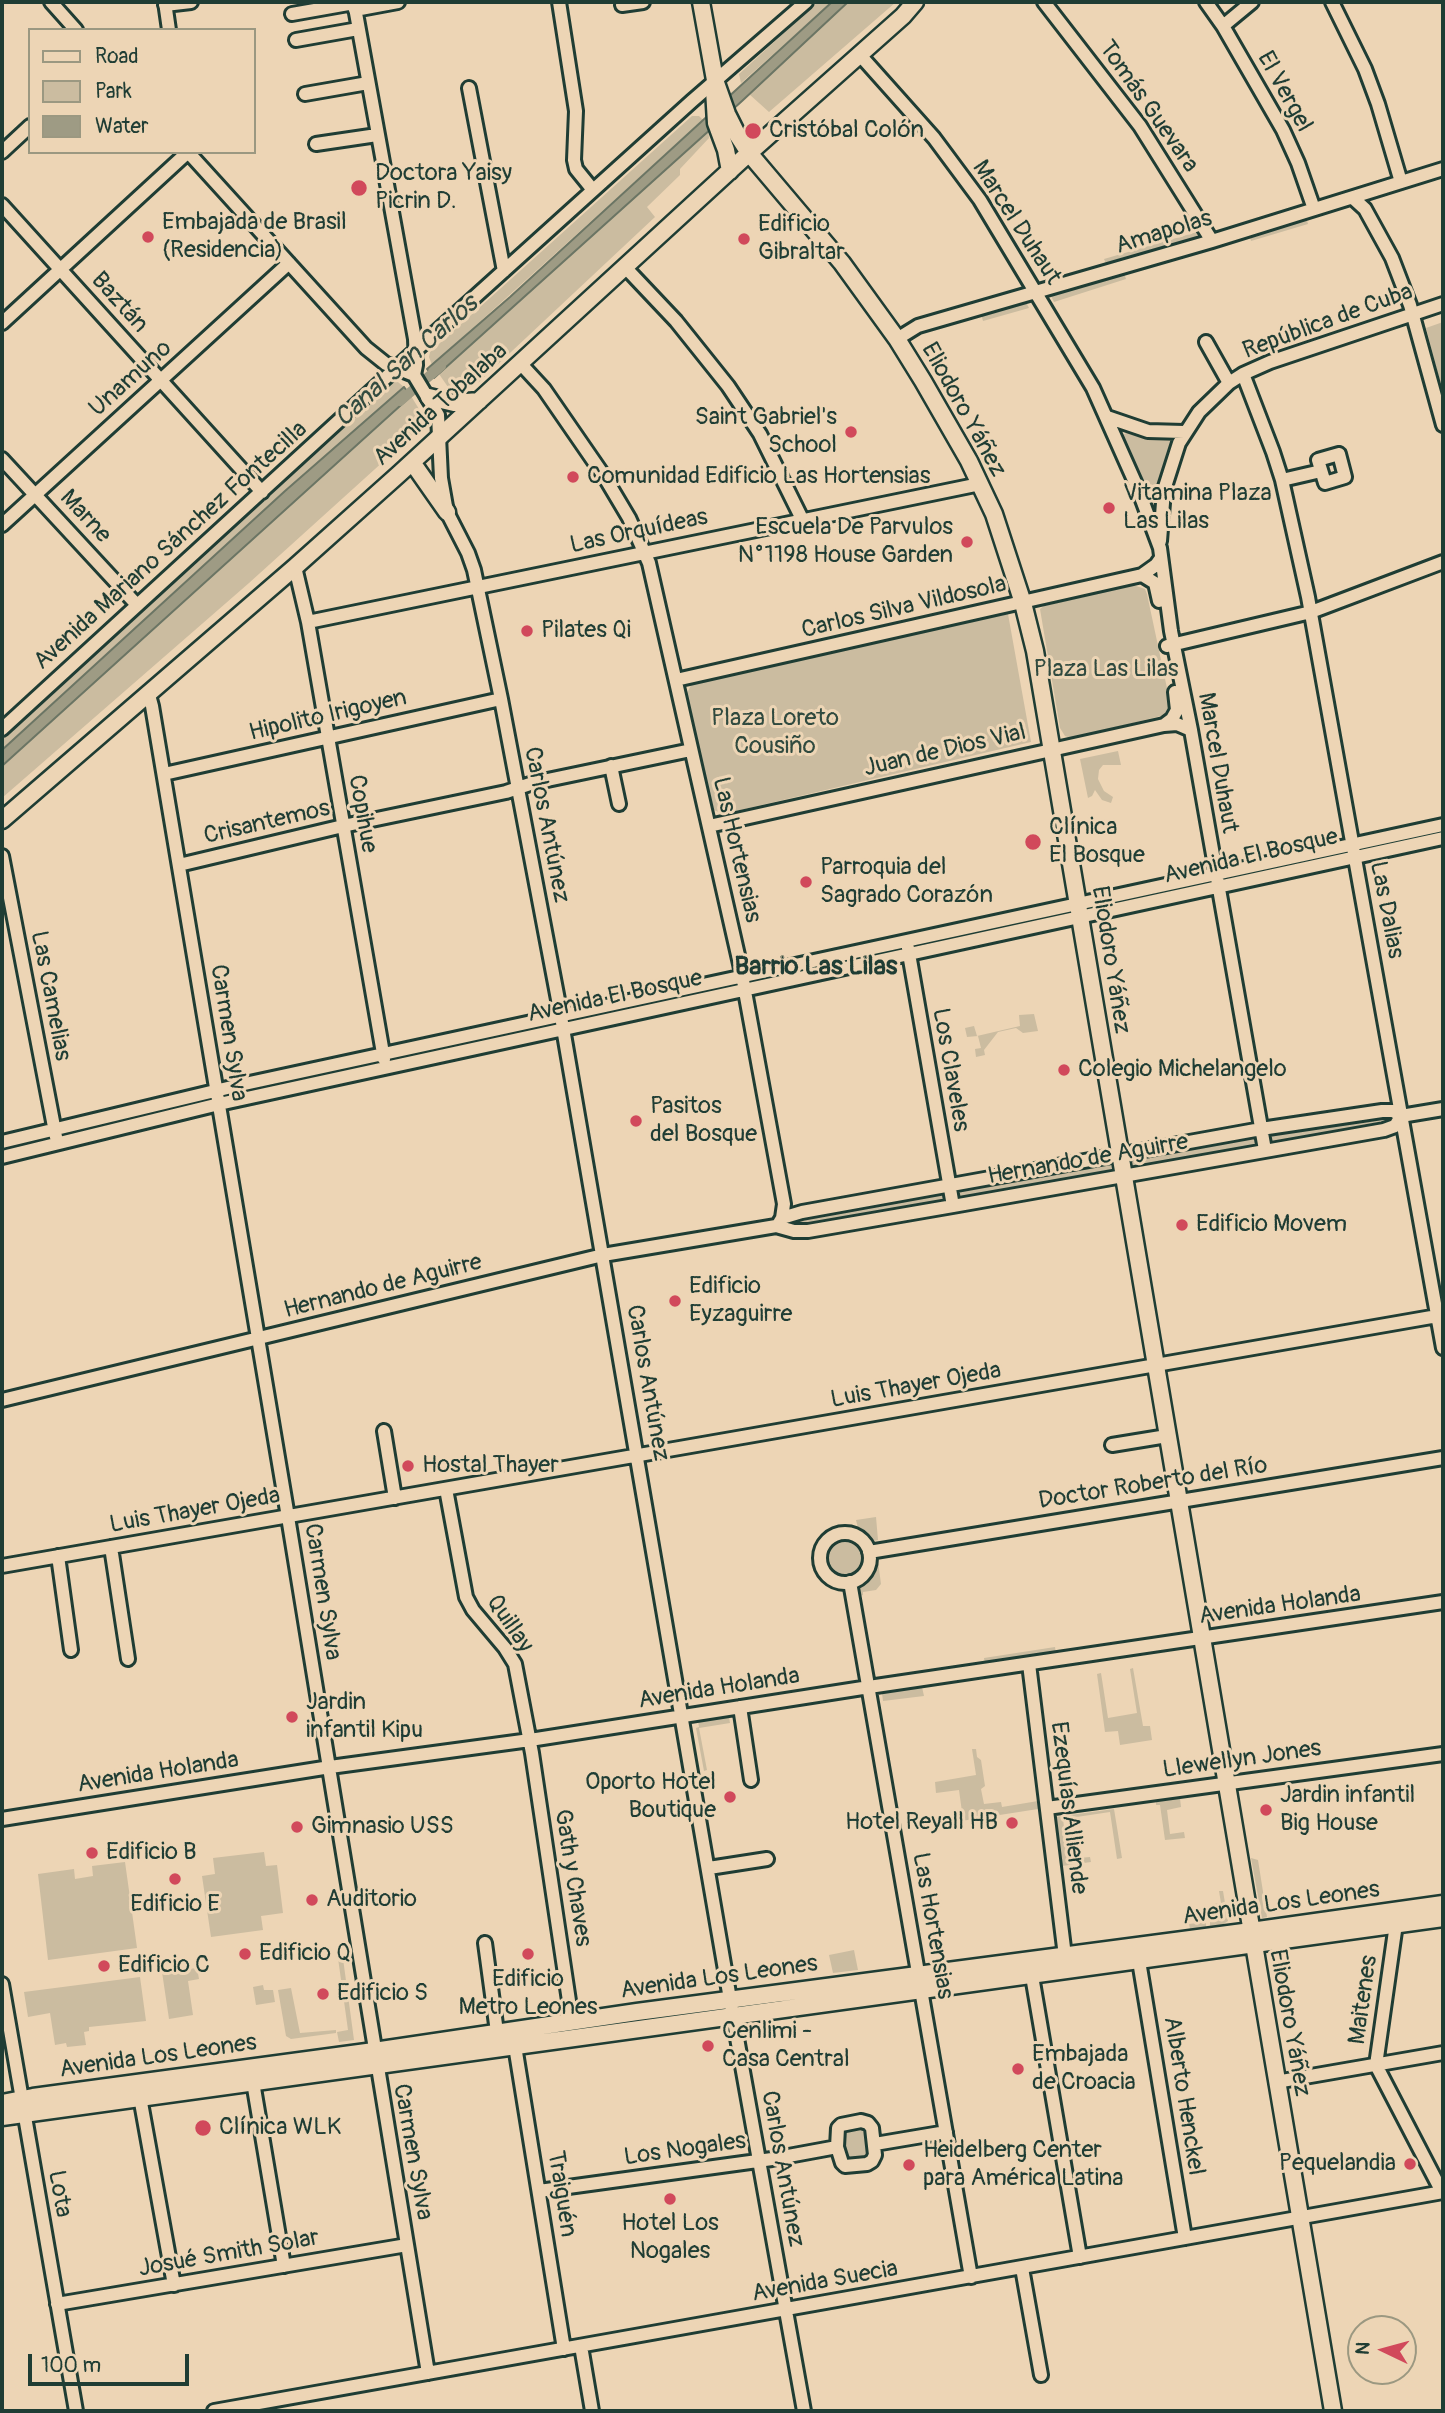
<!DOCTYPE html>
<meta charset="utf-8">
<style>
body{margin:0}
#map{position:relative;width:1445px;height:2413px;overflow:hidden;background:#edd5b5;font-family:Pangolin,sans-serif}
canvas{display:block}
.frame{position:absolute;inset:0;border:4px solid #1f3d34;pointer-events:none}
.legend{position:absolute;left:28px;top:28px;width:228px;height:126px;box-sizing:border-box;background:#edd5b5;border:2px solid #9b9881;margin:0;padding:9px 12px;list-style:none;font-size:21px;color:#1f3d34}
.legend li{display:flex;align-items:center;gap:14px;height:35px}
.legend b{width:35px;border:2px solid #9b9881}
.north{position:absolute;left:1347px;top:2315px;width:70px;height:70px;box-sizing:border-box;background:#edd5b5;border:2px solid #9b9881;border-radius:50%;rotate:275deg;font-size:19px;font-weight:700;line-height:28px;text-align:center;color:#1f3d34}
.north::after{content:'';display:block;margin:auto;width:24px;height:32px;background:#d1495b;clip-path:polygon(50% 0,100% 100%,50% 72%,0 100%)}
.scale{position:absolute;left:28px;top:2354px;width:161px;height:32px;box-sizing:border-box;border:4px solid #1f3d34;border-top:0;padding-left:9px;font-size:21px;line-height:24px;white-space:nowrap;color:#1f3d34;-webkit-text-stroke:5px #edd5b5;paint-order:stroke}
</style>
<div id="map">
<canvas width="1445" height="2413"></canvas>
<div class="frame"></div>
<ul class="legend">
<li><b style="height:9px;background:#edd5b5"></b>Road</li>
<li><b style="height:19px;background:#cbbca0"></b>Park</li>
<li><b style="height:19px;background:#9e9b84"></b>Water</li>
</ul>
<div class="north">N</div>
<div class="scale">100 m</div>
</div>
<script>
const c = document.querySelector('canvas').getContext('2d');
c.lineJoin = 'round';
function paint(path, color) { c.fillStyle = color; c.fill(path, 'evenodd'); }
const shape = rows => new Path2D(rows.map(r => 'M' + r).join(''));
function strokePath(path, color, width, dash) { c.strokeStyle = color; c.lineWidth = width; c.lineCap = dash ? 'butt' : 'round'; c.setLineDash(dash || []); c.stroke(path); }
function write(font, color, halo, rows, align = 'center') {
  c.font = font + ' Pangolin,sans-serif'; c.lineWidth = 6; c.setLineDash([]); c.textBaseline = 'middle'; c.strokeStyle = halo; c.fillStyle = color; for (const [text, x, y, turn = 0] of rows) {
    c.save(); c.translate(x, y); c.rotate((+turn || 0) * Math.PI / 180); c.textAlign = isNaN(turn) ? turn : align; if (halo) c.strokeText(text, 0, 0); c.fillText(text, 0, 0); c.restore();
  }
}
paint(shape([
 [818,2,832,2,741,83,739,74],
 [848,2,896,2,769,112,749,94],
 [692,116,699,116,703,120,432,365,429,357,430,352],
 [708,130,709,138,680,169,680,175,647,207,655,217,479,382,465,390,456,391,448,387,439,374],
 [1306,217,1308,224,1251,241,1249,234],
 [1197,232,1198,239,1107,266,1104,259],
 [1124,273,1126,279,1054,302,1050,294],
 [1025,300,1029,308,983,321,981,314],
 [1443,322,1443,393,1426,328],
 [393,378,404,387,285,491,2,750,2,733,276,490],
 [411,396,427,422,249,583,2,798,2,766],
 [1129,431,1156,438,1172,437,1175,440,1161,477,1156,508,1154,511,1150,509,1139,471,1123,435],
 [1133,585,1145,589,1147,594,1171,707,1165,715,1071,738,1065,736,1060,728,1040,609,1044,606],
 [1008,614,1031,742,723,814,714,810,686,695,691,685,757,667],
 [1118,751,1121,765,1103,765,1099,770,1098,779,1104,791,1113,797,1111,803,1102,800,1095,790,1092,796,1088,798,1080,759],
 [1443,828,1443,833,227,1098,120,1119,2,1151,2,1147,64,1131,468,1040],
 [1034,1014,1038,1031,1023,1033,1016,1028,998,1032,984,1050,985,1055,976,1057,975,1049,981,1048,978,1036,967,1037,965,1028,974,1026,977,1036,1020,1026,1019,1015],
 [1382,1115,1388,1117,1389,1122,1387,1125,1103,1171,807,1226,790,1224,806,1218,1142,1155],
 [876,1517,878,1540,869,1542,866,1534,858,1528,856,1520],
 '827 1558a18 18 0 1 1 36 0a18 18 0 1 1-36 0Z',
 [878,1561,881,1584,876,1590,863,1592,863,1595,860,1596,860,1587,870,1578,874,1562],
 [1055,1647,1056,1654,985,1665,984,1658],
 [1133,1668,1143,1726,1150,1726,1152,1740,1120,1745,1118,1731,1105,1732,1097,1674,1101,1673,1108,1718,1137,1713,1130,1669],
 [922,1687,924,1696,883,1701,882,1693],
 [729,1717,730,1723,699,1728,707,1770,704,1771,696,1728,699,1727,698,1721],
 [972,1749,976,1749,977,1757,981,1760,985,1786,981,1789,984,1804,1001,1802,1002,1807,1038,1801,1038,1809,942,1824,941,1816,962,1812,959,1790,936,1793,935,1782,976,1775],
 [1180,1798,1181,1807,1167,1810,1170,1834,1184,1832,1185,1838,1165,1840,1160,1805,1156,1805,1156,1802],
 [1114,1809,1122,1858,1117,1859,1110,1812,1063,1819,1068,1859,1090,1857,1091,1862,1062,1866,1055,1817],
 [264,1852,266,1866,277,1865,283,1913,261,1916,263,1930,211,1937,202,1876,215,1874,213,1858],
 [1251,1858,1258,1860,1267,1917,1262,1918],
 [125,1862,137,1948,48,1960,38,1874,74,1869,75,1879,93,1876,92,1866],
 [1219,1891,1223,1891,1228,1921,1222,1925,1227,1925,1227,1929,1191,1933,1189,1924,1206,1922,1206,1927,1210,1927,1210,1917,1216,1916,1214,1904,1221,1903],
 [854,1950,858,1970,833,1973,829,1955],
 [337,1951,342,1951,354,2040,339,2042,337,2032,348,2030],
 [197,1968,199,1979,188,1981,193,2015,169,2019,162,1972],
 [140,1977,146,2021,89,2027,89,2031,84,2032,86,2045,67,2047,66,2043,55,2045,50,2013,28,2017,24,1992],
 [263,1985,264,1990,273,1990,275,2002,256,2005,253,1987],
 [291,1988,300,2033,336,2030,336,2033,291,2039,286,2036,278,1990],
 [845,2127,865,2127,870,2155,866,2160,847,2160,841,2133]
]), '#cbbca0');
const water = shape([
 [832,2,848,2,742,101,434,378,427,369,510,297,832,2],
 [404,387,411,396,2,766,2,750,285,491,404,387]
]);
paint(water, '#9e9b84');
strokePath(water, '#6b7564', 2);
strokePath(shape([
 [400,401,441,366]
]), '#9e9b84', 10);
const minor = shape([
 [51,2,76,30],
 [165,2,169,30],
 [354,2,415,339,416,365,414,375],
 [559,2,576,111,574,160,576,169,593,190],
 [1044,2,1140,126,1212,241],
 [1206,2,1223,26,1283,130,1298,163,1314,209],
 [1332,2,1365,69,1378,104,1401,182],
 [165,5,191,2],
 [622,5,643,2],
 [355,10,398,2],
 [292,14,354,3],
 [1223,26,1252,2],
 [296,40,358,29],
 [860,55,934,138,980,200,1093,388,1138,489,1160,548,1171,631,1191,730,1265,1150],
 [469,88,504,271],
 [305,94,368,83],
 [316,144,377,135],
 [2,152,30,126],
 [188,152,366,348,386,364,414,375],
 [1353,198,1365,209,1392,258,1410,305,1443,425],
 [2,205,262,492],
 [625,267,676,321,728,386,760,434,802,519],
 [2,323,188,152],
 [897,339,918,326,1212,241,1443,169],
 [1206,342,1229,383],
 [520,363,544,389,604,476,629,518,649,563,740,964,784,1204,782,1218],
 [1243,374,1273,452,1282,480,1308,597,1443,1348],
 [414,375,438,415,441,478,447,512,468,553,474,570,501,699,559,1005,730,1999,804,2411],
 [1107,417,1148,431,1184,432],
 [1339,454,1345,477,1325,483,1318,460,1339,454],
 [2,459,137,605],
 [1282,480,1321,471],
 [2,525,289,263],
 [1160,541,1164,490,1179,443,1199,412,1229,383,1243,374,1270,362,1443,304],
 [295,567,308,622,384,1059],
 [1142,575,1155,583,1159,601],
 [308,622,980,484],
 [1167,646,1311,612,1443,562],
 [676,680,1142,575,1156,565,1161,558],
 [149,695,152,706,288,1517,428,2373],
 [1164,725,1172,719,1177,710,1175,692],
 [2,729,416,350,692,101,806,2],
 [611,766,619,804],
 [164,774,501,699],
 [709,826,1164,725,1177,724,1191,730],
 [2,856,56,1137],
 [179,865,343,826,506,792,533,783,691,750],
 [908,948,953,1206],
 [2,1142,240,1085,1443,825],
 [2,1157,219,1104,1443,838],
 [779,1223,782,1218,802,1212,1261,1129,1382,1111,1393,1111,1401,1116,1443,1109],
 [2,1400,603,1255,776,1226,794,1231,808,1231,953,1206,1384,1130,1395,1126,1401,1116],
 [384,1431,395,1498],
 [1112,1445,1167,1436],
 [446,1489,466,1597,473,1610,505,1648,515,1664,532,1753,572,2021],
 '820 1558a25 25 0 1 1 50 0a25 25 0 1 1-50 0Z',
 [111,1547,128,1659],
 [869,1552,1443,1458],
 [58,1556,71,1650],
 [2,1566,1443,1315],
 [850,1582,971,2277],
 [1029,1664,1065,1956],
 [740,1707,751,1780],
 [1047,1808,1443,1754],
 [2,1819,330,1767,530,1740,869,1687,1443,1602],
 [709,1868,767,1859],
 [1396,1924,1376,2065,1442,2192],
 [485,1943,497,2032],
 [1139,1961,1185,2238],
 [1032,1976,1080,2257],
 [2,1984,76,2411],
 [515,2046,564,2349],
 [253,2082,284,2266],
 [1276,2082,1443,2053],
 [140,2097,174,2285],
 [861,2121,868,2123,872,2128,875,2155,872,2161,867,2164,845,2166,842,2163,837,2147,838,2128,841,2125,861,2121],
 [875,2144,946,2132],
 [539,2191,772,2159,837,2147],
 [1022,2268,1041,2375],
 [57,2304,407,2245],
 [581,2346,592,2411],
 [214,2411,1443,2192]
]);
const major = shape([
 [701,2,715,80,727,114,738,136,749,153,842,263,897,339,923,381,969,461,994,514,1023,603,1035,651,1333,2411],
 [714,89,716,123,726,150,730,171],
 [429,397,454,403,479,401],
 [412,462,447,512],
 [2,820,295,567,399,474,749,153,903,16,915,2],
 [2,2103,33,2097,374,2051,637,2012,1251,1931,1443,1904],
 [2,2117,1443,1918]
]);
strokePath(minor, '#1f3d34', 18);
strokePath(major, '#1f3d34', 21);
strokePath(minor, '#edd5b5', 12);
strokePath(major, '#edd5b5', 16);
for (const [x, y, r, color] of [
 [753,131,9,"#d1495b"],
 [359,188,9,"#d1495b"],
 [148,237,7,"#d1495b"],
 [744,239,7,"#d1495b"],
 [851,432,7,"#d1495b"],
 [573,477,7,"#d1495b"],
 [1109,508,7,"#d1495b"],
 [967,542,7,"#d1495b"],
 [527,631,7,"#d1495b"],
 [1033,842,9,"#d1495b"],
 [806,882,7,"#d1495b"],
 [1064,1070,7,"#d1495b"],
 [636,1121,7,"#d1495b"],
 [1182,1225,7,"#d1495b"],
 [675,1301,7,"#d1495b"],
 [408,1466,7,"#d1495b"],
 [292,1717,7,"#d1495b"],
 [730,1797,7,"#d1495b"],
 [1266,1810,7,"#d1495b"],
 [1012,1823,7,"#d1495b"],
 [297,1827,7,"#d1495b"],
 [92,1853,7,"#d1495b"],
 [175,1879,7,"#d1495b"],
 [312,1900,7,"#d1495b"],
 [245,1954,7,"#d1495b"],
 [528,1954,7,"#d1495b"],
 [104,1966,7,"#d1495b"],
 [323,1994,7,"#d1495b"],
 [708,2046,7,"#d1495b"],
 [1018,2069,7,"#d1495b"],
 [203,2128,9,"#d1495b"],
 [1410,2164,7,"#d1495b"],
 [909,2165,7,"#d1495b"],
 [670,2199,7,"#d1495b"]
]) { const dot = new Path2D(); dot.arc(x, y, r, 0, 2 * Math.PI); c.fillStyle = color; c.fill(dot); strokePath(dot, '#edd5b5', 2.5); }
write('24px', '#1f3d34', '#edd5b5', [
 ["El Vergel",1284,92,61],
 ["Tomás Guevara",1148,107,55],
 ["Marcel Duhaut",1016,223,57],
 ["Amapolas",1164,233,-17],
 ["Baztán",119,303,48],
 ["República de Cuba",1328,322,-20],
 ["Unamuno",131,379,-42],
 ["Avenida Tobalaba",441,405,-42],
 ["Eliodoro Yáñez",963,410,61],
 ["Marne",85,517,47],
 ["Las Orquídeas",639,532,-12],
 ["Avenida Mariano Sánchez Fontecilla",171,546,-42],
 ["Carlos Silva Vildosola",904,608,-13],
 ["Hipolito Irigoyen",328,716,-13],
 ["Juan de Dios Vial",945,751,-13],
 ["Marcel Duhaut",1217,763,80],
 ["Copihue",362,814,80],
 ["Crisantemos",267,823,-13],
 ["Carlos Antúnez",546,825,79],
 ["Las Hortensias",736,850,77],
 ["Avenida El Bosque",1251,857,-13],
 ["Las Dalias",1386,910,79],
 ["Eliodoro Yáñez",1110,960,81],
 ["Las Camelias",50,996,79],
 ["Avenida El Bosque",615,997,-12],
 ["Carmen Sylva",228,1033,81],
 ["Los Claveles",950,1070,80],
 ["Hernando de Aguirre",1088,1160,-10],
 ["Hernando de Aguirre",383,1287,-14],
 ["Carlos Antúnez",647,1383,80],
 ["Luis Thayer Ojeda",916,1386,-10],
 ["Doctor Roberto del Río",1153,1484,-9],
 ["Luis Thayer Ojeda",195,1511,-10],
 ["Carmen Sylva",322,1592,81],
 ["Avenida Holanda",1280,1606,-8],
 ["Quillay",509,1624,56],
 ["Avenida Holanda",719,1689,-9],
 ["Llewellyn Jones",1242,1760,-8],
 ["Avenida Holanda",158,1773,-9],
 ["Ezequías Alliende",1068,1808,83],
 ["Gath y Chaves",572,1878,81],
 ["Avenida Los Leones",1281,1904,-8],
 ["Las Hortensias",932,1926,80],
 ["Avenida Los Leones",719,1978,-8],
 ["Maitenes",1364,2000,-82],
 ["Eliodoro Yáñez",1289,2023,80],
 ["Avenida Los Leones",158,2057,-8],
 ["Alberto Henckel",1183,2096,81],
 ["Los Nogales",685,2150,-8],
 ["Carmen Sylva",412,2152,80],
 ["Carlos Antúnez",782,2169,80],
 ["Lota",59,2194,80],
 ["Traiguén",561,2194,81],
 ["Josué Smith Solar",229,2254,-10],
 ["Avenida Suecia",825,2282,-10]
]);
write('24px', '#1f3d34', '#edd5b5', [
 ["Cristóbal Colón",769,131],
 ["Doctora Yaisy",375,174],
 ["Picrin D.",375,202],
 ["Embajada de Brasil",162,223],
 ["(Residencia)",162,251],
 ["Edificio",758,225],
 ["Gibraltar",758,253],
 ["Saint Gabriel's",837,418,"right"],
 ["School",837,446,"right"],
 ["Comunidad Edificio Las Hortensias",587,477],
 ["Vitamina Plaza",1123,494],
 ["Las Lilas",1123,522],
 ["Escuela De Parvulos",953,528,"right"],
 ["N°1198 House Garden",953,556,"right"],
 ["Pilates Qi",541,631],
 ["Clínica",1049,828],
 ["El Bosque",1049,856],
 ["Parroquia del",820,868],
 ["Sagrado Corazón",820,896],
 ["Colegio Michelangelo",1078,1070],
 ["Pasitos",650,1107],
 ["del Bosque",650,1135],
 ["Edificio Movem",1196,1225],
 ["Edificio",689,1287],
 ["Eyzaguirre",689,1315],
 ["Hostal Thayer",422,1466],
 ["Jardin",306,1703],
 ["infantil Kipu",306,1731],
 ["Oporto Hotel",716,1783,"right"],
 ["Boutique",716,1811,"right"],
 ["Jardin infantil",1280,1796],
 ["Big House",1280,1824],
 ["Hotel Reyall HB",998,1823,"right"],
 ["Gimnasio USS",311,1827],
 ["Edificio B",106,1853],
 ["Auditorio",326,1900],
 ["Edificio E",175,1905,"center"],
 ["Edificio Q",259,1954],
 ["Edificio C",118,1966],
 ["Edificio",528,1980,"center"],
 ["Metro Leones",528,2008,"center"],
 ["Edificio S",337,1994],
 ["Cenlimi -",722,2032],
 ["Casa Central",722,2060],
 ["Embajada",1032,2055],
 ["de Croacia",1032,2083],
 ["Clínica WLK",219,2128],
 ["Heidelberg Center",923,2151],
 ["para América Latina",923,2179],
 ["Pequelandia",1396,2164,"right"],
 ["Hotel Los",670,2224,"center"],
 ["Nogales",670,2252,"center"]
], 'left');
write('24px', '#304a3f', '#edd5b5', [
 ["Plaza Las Lilas",1106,670],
 ["Plaza Loreto",775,719],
 ["Cousiño",775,747]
]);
write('italic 26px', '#324b40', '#edd5b5', [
 ["Canal San Carlos",407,362,-42]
]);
write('bold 26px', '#1f3d34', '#edd5b5', [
 ["Barrio Las Lilas",816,967]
]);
</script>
